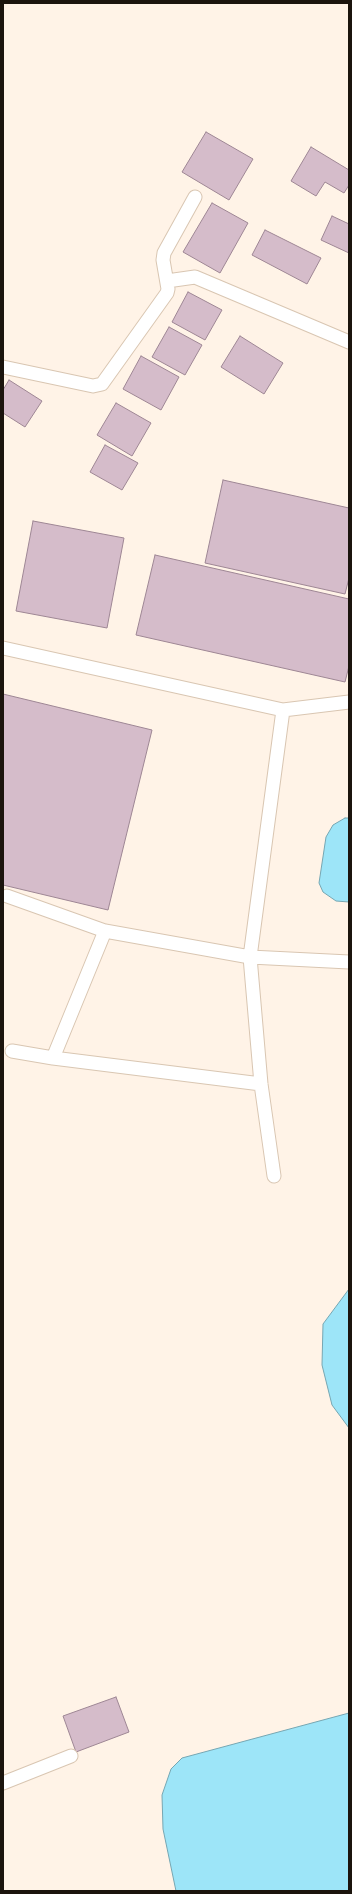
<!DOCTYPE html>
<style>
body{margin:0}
#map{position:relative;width:352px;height:1894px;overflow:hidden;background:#fff3e7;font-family:"Nunito Sans",sans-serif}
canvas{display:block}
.frame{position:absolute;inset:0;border:4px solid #1b140d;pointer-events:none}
</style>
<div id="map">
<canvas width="352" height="1894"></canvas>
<div class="frame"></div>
</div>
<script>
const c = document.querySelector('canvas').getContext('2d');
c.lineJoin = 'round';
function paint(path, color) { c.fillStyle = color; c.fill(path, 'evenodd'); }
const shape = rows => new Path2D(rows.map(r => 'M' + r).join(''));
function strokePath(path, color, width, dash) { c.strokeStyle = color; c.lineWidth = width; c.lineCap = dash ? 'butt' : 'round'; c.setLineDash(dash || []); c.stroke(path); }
const water = shape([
 [345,818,349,818,349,902,336,901,323,892,319,883,326,837,333,825,345,818],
 [349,1289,349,1428,332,1405,322,1365,323,1324,349,1289],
 [349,1713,349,1891,176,1891,163,1829,162,1795,171,1769,182,1758,349,1713]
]);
paint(water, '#9de5f8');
strokePath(water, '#76a6b2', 1);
const building = shape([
 [206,132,253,159,229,200,182,172,206,132],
 [311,147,349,170,349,185,344,193,325,182,316,196,291,181,311,147],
 [212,203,248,223,220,273,183,252,212,203],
 [332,216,349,224,349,253,321,240,332,216],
 [265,230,321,258,307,284,252,255,265,230],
 [188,292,222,310,205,340,172,322,188,292],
 [169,327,202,345,185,375,152,357,169,327],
 [240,336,283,363,264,394,221,367,240,336],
 [141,356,179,377,161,410,123,389,141,356],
 [9,380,42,401,25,427,3,413,3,390,9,380],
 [116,403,151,423,132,456,97,435,116,403],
 [105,445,138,463,122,490,90,472,105,445],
 [223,480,349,508,349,578,345,594,205,563,223,480],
 [33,521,124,538,107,628,16,611,33,521],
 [155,555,349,599,349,666,345,682,136,635,155,555],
 [3,694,152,730,108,910,3,885,3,694],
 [116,1697,129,1732,76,1752,63,1716,116,1697]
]);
paint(building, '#d5bcca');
strokePath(building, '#9e8694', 1);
const service = shape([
 [167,281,195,277,349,342],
 [3,367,93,386,102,384,167,293,168,289,163,260,164,253,195,197],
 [3,648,283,710,349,702],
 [283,710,250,957,349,962],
 [7,896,105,931,250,957,261,1084,274,1176],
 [12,1051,53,1058,261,1084],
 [53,1058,105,931],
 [3,1783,71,1756]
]);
strokePath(service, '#d9c6b2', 15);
strokePath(service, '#fff', 13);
</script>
